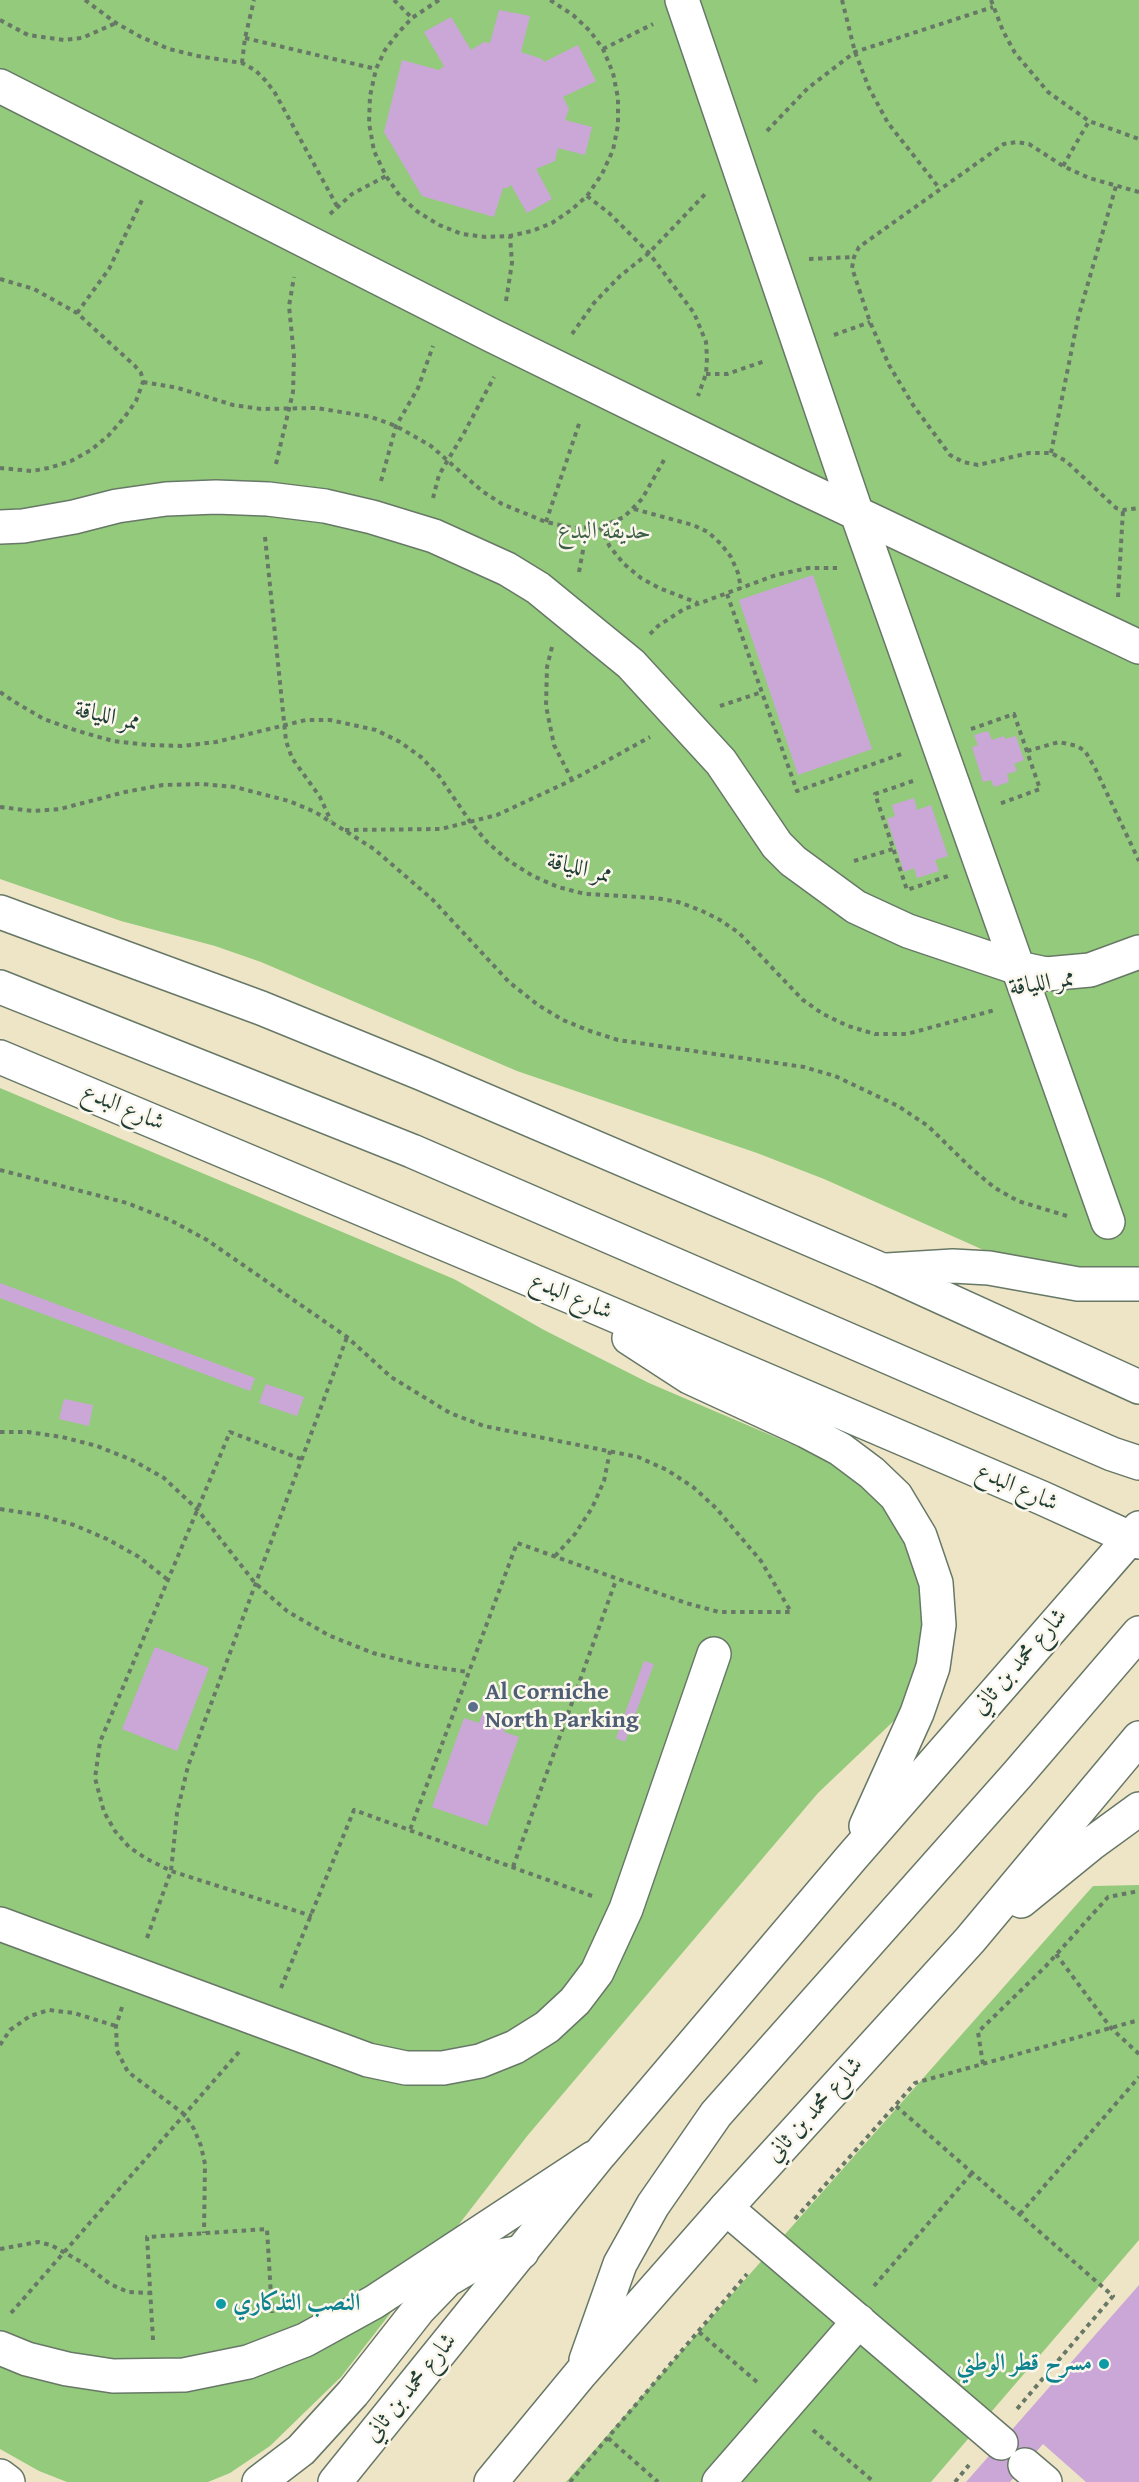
<!DOCTYPE html>
<meta charset="utf-8">
<style>
body{margin:0}
canvas{display:block;background:#eee5c7}
</style>
<canvas width="1139" height="2482"></canvas>
<script>
const c = document.querySelector('canvas').getContext('2d');
c.lineJoin = 'round';
function paint(path, color) { c.fillStyle = color; c.fill(path, 'evenodd'); }
const shape = rows => new Path2D(rows.map(r => 'M' + r).join(''));
function strokePath(path, color, width, dash) { c.strokeStyle = color; c.lineWidth = width; c.lineCap = dash ? 'butt' : 'round'; c.setLineDash(dash || []); c.stroke(path); }
function write(font, color, halo, rows, align = 'center') {
  c.font = font + ' "Gentium Book Plus",Amiri,serif'; c.lineWidth = 5; c.setLineDash([]); c.textBaseline = 'middle'; c.strokeStyle = halo; c.fillStyle = color; for (const [text, x, y, turn = 0] of rows) {
    c.save(); c.translate(x, y); c.rotate((+turn || 0) * Math.PI / 180); c.textAlign = isNaN(turn) ? turn : align; if (halo) c.strokeText(text, 0, 0); c.fillText(text, 0, 0); c.restore();
  }
}
paint(shape([
 [0,0,1139,0,1139,1270,1106,1272,988,1252,824,1179,757,1153,517,1071,261,962,215,946,121,921,0,879],
 [0,1088,454,1279,544,1330,649,1383,808,1451,848,1474,874,1496,896,1522,912,1552,922,1585,924,1653,899,1716,818,1793,528,2135,341,2377,270,2446,230,2473,208,2482,67,2482,39,2471,0,2449],
 [1139,1885,1139,2240,931,2482,566,2482,1093,1886]
]), '#94ca7c');
paint(shape([
 [499,10,530,16,521,52,542,59,544,62,578,45,596,81,563,97,569,109,565,120,592,127,585,155,558,148,555,161,536,169,552,199,527,213,511,185,507,188,503,188,494,217,422,196,384,132,402,60,439,70,444,66,424,32,451,17,471,50,484,42,490,43],
 [813,575,872,749,798,775,739,600],
 [988,731,992,740,1004,736,1005,739,1016,736,1024,760,1014,764,1017,771,1007,774,1009,782,994,787,991,780,983,782,972,747,978,745,974,735],
 [914,798,917,810,931,805,948,856,935,860,939,871,917,878,914,868,904,872,887,819,895,816,892,805],
 [0,1283,255,1378,250,1391,0,1298],
 [266,1384,304,1397,297,1416,259,1403],
 [64,1399,93,1405,89,1426,59,1419],
 [155,1647,209,1668,177,1751,122,1729],
 [644,1661,654,1664,625,1742,616,1738],
 [483,1712,508,1721,504,1732,519,1737,487,1826,432,1807,464,1718,479,1723],
 [1139,2285,1139,2482,1086,2482,1043,2444,1010,2482,966,2482]
]), '#cba7d8');
const minor = shape([
 [682,0,856,511,1108,1222],
 [0,86,491,335,795,484,1139,647],
 [0,527,23,526,74,517,117,506,166,499,216,497,268,499,325,506,372,517,434,536,507,569,538,588,631,664,721,762,777,845,793,861,856,907,908,931,1018,968,1046,974,1090,970,1139,952],
 [0,1924,368,2060,406,2068,443,2068,480,2061,515,2047,547,2027,575,2001,597,1972,626,1909,714,1654],
 [726,2208,1001,2443],
 [0,2348,27,2359,67,2369,113,2376,184,2375,248,2362,305,2340,374,2302,593,2158],
 [1025,2465,1045,2482],
 [719,2482,859,2321]
]);
const major = shape([
 [0,912,261,1008,423,1074,882,1270,1139,1387],
 [0,987,412,1151,1112,1454,1139,1463],
 [0,1057,588,1304,1042,1498,1139,1542],
 [887,1270,953,1266,989,1268,1078,1284,1139,1284],
 [629,1338,689,1377,806,1431,840,1449,872,1473,896,1496,920,1536,936,1583,939,1625,933,1667,917,1713,866,1826],
 [1021,1901,1091,1844,1139,1809],
 [586,2360,620,2264,653,2205,716,2114,1017,1775,1139,1633],
 [335,2482,600,2154,852,1857,1139,1528],
 [491,2482,581,2373,726,2208,970,1940,1139,1738]
]);
const highway = shape([
 [0,2476,8,2482],
 [259,2482,301,2450,353,2393,419,2309,447,2280,469,2267,494,2257,522,2252]
]);
strokePath(minor, '#677867', 36);
strokePath(major, '#677867', 36);
strokePath(highway, '#677867', 36);
strokePath(shape([
 [85,0,116,23,141,37,169,49,198,56,242,63,255,70,266,81,275,93,337,206],
 [394,0,412,18],
 [439,0,412,18,398,33,385,50,376,69,370,96,369,123,374,151,386,176,400,196,418,212,439,225,462,234,486,237,510,236,532,231,552,223,571,210,587,196,602,174,613,150,618,125,618,98,613,73,603,49,590,31,573,15,550,0],
 [842,0,855,52,869,88,888,123,940,189],
 [991,0,1003,31,1015,53,1048,92,1089,121,1139,139],
 [0,20,28,35,64,40,82,38,116,23],
 [245,38,376,69],
 [603,49,653,24],
 [242,63,245,38,254,0],
 [767,131,808,88,855,52,993,7],
 [1063,166,1089,121],
 [1139,192,1089,178,1063,166,1029,144,1017,142,1004,144,859,247,854,257,852,268,870,322,889,365,913,405,950,455,963,462,978,465,1029,453,1051,453,1066,461,1116,508,1123,510,1139,508],
 [587,196,609,213,649,253,694,313,706,342,707,358,706,374,698,396],
 [330,214,352,194,386,176],
 [809,259,854,257],
 [0,279,34,289,77,313,135,366,141,373,143,382,136,401,124,418,108,436,91,450,71,461,49,468,32,471,0,468],
 [506,301,512,263,510,236],
 [77,313,109,269,142,200],
 [572,334,594,303,620,276,649,253,707,192],
 [834,335,870,322],
 [706,374,727,374,765,361],
 [143,382,178,388,233,405,261,409,317,408,371,417,396,426,431,446,482,491,502,504,546,522,573,528,600,527,624,517,642,499,664,460],
 [1051,453,1078,318,1116,186],
 [276,464,293,392,294,356,289,306,294,277],
 [381,481,396,426,418,388,433,346],
 [433,498,439,475,464,433,494,377],
 [634,509,693,525,708,532,721,544,731,557,738,573,741,588],
 [546,522,580,421],
 [600,527,610,547,624,564,641,578,659,588,698,603],
 [265,537,286,741,292,758,320,797,331,821],
 [579,572,587,529],
 [727,594,797,791,904,753],
 [1118,597,1123,510],
 [650,634,658,626,684,609,776,575,808,568,837,568],
 [552,647,547,667,546,706,554,745,572,780],
 [0,692,13,701,44,719,78,731,113,741,148,745,182,746,216,742,306,720,330,720,376,730,400,742,421,757,439,776,471,823,488,843,509,861,533,876,558,887,585,894,656,898,678,902,700,910,720,920,739,933,803,1000,823,1014,848,1026,875,1034,907,1034,995,1010],
 [720,706,762,692],
 [971,729,1014,714,1040,789,999,804],
 [1027,751,1059,742,1077,746,1085,751,1095,768,1139,861],
 [913,781,875,794,907,890,948,876],
 [0,807,33,811,60,809,125,792,163,785,202,784,235,787,289,801,315,812,374,849,432,899,509,982,538,1005,563,1020,590,1031,618,1040,804,1067,835,1076,898,1106,928,1126,973,1170,995,1188,1018,1201,1067,1216],
 [345,830,441,829,497,815,572,780,650,737],
 [854,861,893,849],
 [0,1170,127,1203,170,1220,207,1240,347,1337,391,1377,450,1413,484,1426,638,1457,667,1470,693,1487,716,1508,761,1561,791,1612,719,1612,686,1603,517,1543,410,1830],
 [0,1432,28,1432,62,1437,97,1446,132,1460,164,1478,197,1509,255,1583,287,1611,328,1635,373,1653,420,1665,468,1672],
 [301,1459,230,1432,100,1742,95,1778,104,1812,115,1831,129,1847,147,1859,171,1871,312,1916],
 [0,1509,39,1515,74,1525,107,1539,139,1557,168,1580],
 [555,1556,575,1534,592,1508,604,1481,610,1451],
 [513,1867,616,1580],
 [147,1938,171,1871,177,1813,188,1766,347,1337],
 [1056,1954,1111,2028,1139,2054],
 [281,1988,354,1810,592,1896],
 [122,2007,116,2026,117,2051,128,2072,184,2114,194,2129,201,2146,205,2164,204,2233],
 [0,2045,10,2030,30,2016,49,2010,74,2013,116,2026],
 [983,2064,978,2032,1045,1967,1108,1897,1139,1891],
 [896,2106,1113,2296,1017,2409],
 [1020,2214,1139,2077],
 [795,2219,915,2083,1139,2020],
 [0,2249,38,2242,51,2245,83,2263,110,2284,128,2292,150,2293],
 [874,2286,972,2173],
 [11,2313,239,2052],
 [699,2332,757,2382],
 [153,2340,147,2237,267,2229,272,2313],
 [813,2430,874,2482],
 [608,2438,658,2482],
 [570,2482,747,2274],
 [955,2482,969,2465]
]), '#677867', 4, [4.5, 4.5]);
strokePath(minor, '#fff', 33);
strokePath(major, '#fff', 33);
strokePath(highway, '#fff', 33);
for (const [x, y, r, color] of [
 [473,1707,6,"#5c6f8a"],
 [221,2304,6,"#0f9aa8"],
 [1104,2364,6,"#0f9aa8"]
]) { const dot = new Path2D(); dot.arc(x, y, r, 0, 2 * Math.PI); c.fillStyle = color; c.fill(dot); strokePath(dot, '#fbf7ec', 2); }
write('24px', '#3c6046', '#fbf7ec', [
 ["حديقة البدع",604,532]
]);
write('24px', '#1f3d34', '#fbf7ec', [
 ["ممر اللياقة",107,717,13],
 ["ممر اللياقة",579,869,14],
 ["ممر اللياقة",1042,984,-9],
 ["شارع البدع",123,1108,23],
 ["شارع البدع",571,1297,23],
 ["شارع البدع",1017,1488,24],
 ["شارع محمد بن ثاني",1020,1662,-49],
 ["شارع محمد بن ثاني",815,2110,-48],
 ["شارع محمد بن ثاني",411,2388,-51]
]);
write('bold 24px', '#4e5e75', '#fbf7ec', [
 ["Al Corniche",485,1693],
 ["North Parking",485,1721]
], 'left');
write('bold 24px', '#0d838f', '#fbf7ec', [
 ["النصب التذكاري",233,2304],
 ["مسرح قطر الوطني",1092,2364,"right"]
], 'left');
</script>
